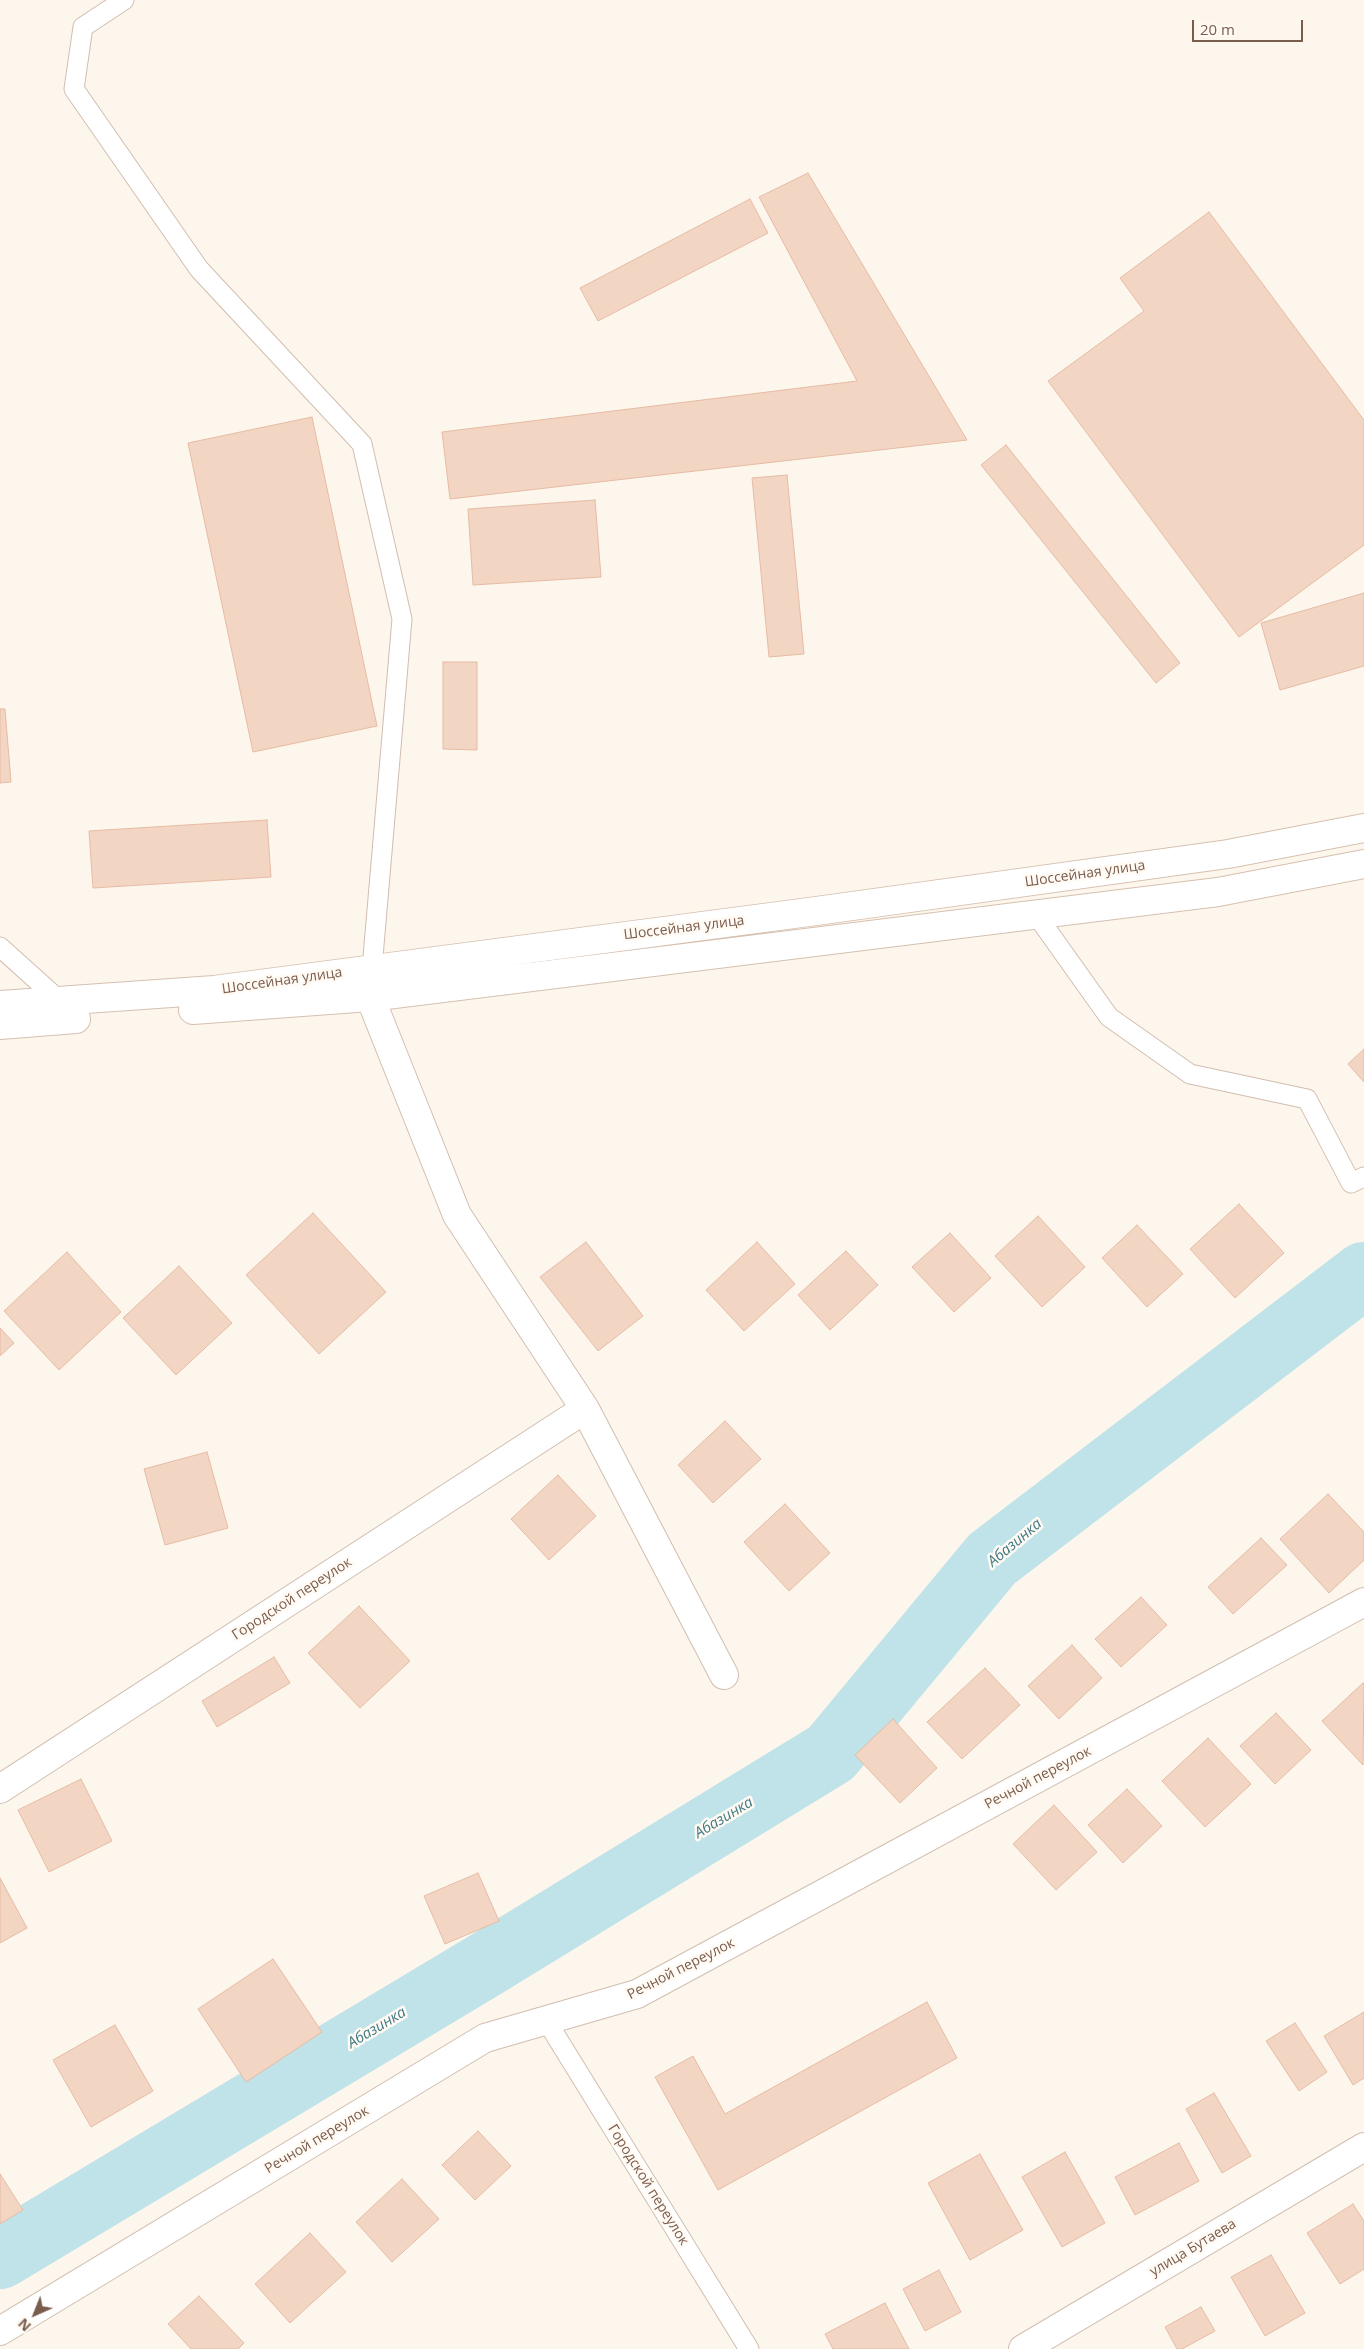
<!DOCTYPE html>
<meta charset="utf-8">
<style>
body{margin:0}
#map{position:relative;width:1364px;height:2349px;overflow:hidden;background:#fdf6ec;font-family:"Open Sans",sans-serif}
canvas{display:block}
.north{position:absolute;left:10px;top:2289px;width:50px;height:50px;-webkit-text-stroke:4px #fffaf3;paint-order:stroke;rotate:224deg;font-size:14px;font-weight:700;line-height:20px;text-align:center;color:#7a5c4d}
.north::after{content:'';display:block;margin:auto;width:18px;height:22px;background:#7a5c4d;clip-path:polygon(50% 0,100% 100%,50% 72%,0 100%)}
.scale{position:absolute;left:1192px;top:20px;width:111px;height:22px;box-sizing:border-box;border:2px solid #7a5c4d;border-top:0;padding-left:6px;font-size:15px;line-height:18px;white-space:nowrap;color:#7a5c4d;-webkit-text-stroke:4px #fffaf3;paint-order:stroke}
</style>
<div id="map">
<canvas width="1364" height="2349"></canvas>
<div class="north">N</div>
<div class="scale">20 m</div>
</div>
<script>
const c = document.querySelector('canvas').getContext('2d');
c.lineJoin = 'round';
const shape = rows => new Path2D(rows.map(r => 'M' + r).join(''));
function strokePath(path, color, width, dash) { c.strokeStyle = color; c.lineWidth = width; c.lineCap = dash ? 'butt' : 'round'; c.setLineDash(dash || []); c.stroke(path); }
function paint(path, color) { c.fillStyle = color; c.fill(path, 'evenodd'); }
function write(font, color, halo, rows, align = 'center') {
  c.font = font + ' "Open Sans",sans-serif'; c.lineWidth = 5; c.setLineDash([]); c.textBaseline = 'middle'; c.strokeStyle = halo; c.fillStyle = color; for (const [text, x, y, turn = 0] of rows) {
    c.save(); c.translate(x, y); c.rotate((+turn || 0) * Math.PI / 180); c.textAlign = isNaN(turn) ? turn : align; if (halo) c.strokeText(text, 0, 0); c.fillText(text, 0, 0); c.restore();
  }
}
strokePath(shape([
 [0,2256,485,1965,831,1753,992,1559,1364,1275]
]), '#bfe3e8', 66);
const building = shape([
 [808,173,967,440,450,499,442,432,857,381,759,197,808,173],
 [750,199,768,233,598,321,580,288,750,199],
 [1209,212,1364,420,1364,545,1239,637,1048,381,1144,311,1120,278,1209,212],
 [312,417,377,726,253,752,188,443,312,417],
 [1006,445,1180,663,1156,683,981,465,1006,445],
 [787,475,804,654,769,657,752,478,787,475],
 [595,500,601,577,473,585,468,509,595,500],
 [1364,593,1364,666,1280,690,1261,623,1364,593],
 [443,662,477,662,477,750,443,749,443,662],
 [0,709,5,709,11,782,0,783,0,709],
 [267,820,271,877,93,888,89,831,267,820],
 [1364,1049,1364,1082,1348,1064,1364,1049],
 [1239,1204,1284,1253,1235,1298,1190,1249,1239,1204],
 [313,1213,386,1292,319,1354,246,1275,313,1213],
 [1038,1216,1085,1267,1042,1307,995,1256,1038,1216],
 [1137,1225,1183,1274,1147,1307,1102,1258,1137,1225],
 [950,1233,991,1278,954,1312,912,1267,950,1233],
 [586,1242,643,1316,598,1351,540,1277,586,1242],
 [757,1242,795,1284,744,1331,706,1290,757,1242],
 [846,1251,878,1285,830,1330,798,1295,846,1251],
 [67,1252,121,1312,59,1370,4,1311,67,1252],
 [179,1266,232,1323,176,1375,123,1318,179,1266],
 [0,1328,14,1343,0,1356,0,1328],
 [725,1421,761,1459,713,1503,678,1465,725,1421],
 [207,1452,228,1528,165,1545,144,1469,207,1452],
 [558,1475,596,1516,549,1560,511,1519,558,1475],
 [1328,1494,1364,1532,1364,1560,1329,1593,1280,1539,1328,1494],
 [785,1504,830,1553,789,1591,744,1542,785,1504],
 [1261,1538,1287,1565,1233,1614,1208,1587,1261,1538],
 [1141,1597,1167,1625,1121,1667,1095,1639,1141,1597],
 [359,1606,410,1661,360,1708,308,1653,359,1606],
 [1072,1645,1102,1678,1059,1719,1028,1686,1072,1645],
 [274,1657,290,1683,217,1727,202,1701,274,1657],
 [985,1668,1020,1705,962,1759,927,1722,985,1668],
 [1363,1683,1364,1684,1363,1765,1322,1721,1363,1683],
 [1276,1713,1311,1750,1275,1784,1240,1746,1276,1713],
 [893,1719,937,1768,900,1803,855,1755,893,1719],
 [1208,1738,1251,1784,1205,1827,1162,1781,1208,1738],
 [81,1779,112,1841,49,1872,18,1810,81,1779],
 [1127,1789,1162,1826,1123,1863,1088,1825,1127,1789],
 [1054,1805,1097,1852,1056,1890,1013,1844,1054,1805],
 [478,1873,499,1921,445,1944,424,1896,478,1873],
 [0,1878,27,1928,0,1943,0,1878],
 [273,1959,322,2032,246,2082,198,2009,273,1959],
 [927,2002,957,2058,718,2190,655,2077,693,2056,725,2114,927,2002],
 [1364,2012,1364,2078,1353,2085,1324,2036,1364,2012],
 [1295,2023,1327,2072,1299,2091,1266,2041,1295,2023],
 [115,2025,153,2091,91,2127,53,2060,115,2025],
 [1214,2093,1251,2156,1222,2173,1186,2109,1214,2093],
 [478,2131,511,2166,475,2200,442,2165,478,2131],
 [1179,2143,1199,2181,1135,2215,1115,2177,1179,2143],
 [1065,2152,1105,2223,1062,2247,1022,2177,1065,2152],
 [980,2154,1023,2230,970,2260,928,2183,980,2154],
 [0,2174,23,2210,0,2224,0,2174],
 [402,2179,439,2219,392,2262,356,2222,402,2179],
 [1353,2204,1364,2221,1364,2269,1340,2284,1307,2233,1353,2204],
 [310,2233,346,2272,290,2323,255,2284,310,2233],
 [1271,2255,1305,2313,1265,2336,1231,2277,1271,2255],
 [939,2270,961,2312,925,2331,903,2289,939,2270],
 [199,2296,244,2343,238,2349,191,2349,168,2324,199,2296],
 [885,2303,909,2349,833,2349,825,2334,885,2303],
 [1201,2307,1215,2331,1182,2349,1177,2349,1165,2327,1201,2307]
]);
paint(building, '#f3d5c3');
strokePath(building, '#e6bba3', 1);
const lane = shape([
 [124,0,83,27,74,89,199,269,362,444,402,619,371,980],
 [1035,913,1109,1017,1190,1074,1307,1099,1351,1183,1364,1177],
 [0,947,60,1001],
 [546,2020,749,2349]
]);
const street = shape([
 [370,997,457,1215,585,1409,724,1675],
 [0,1789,585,1409],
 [0,2331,485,2038,637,1994,1364,1602],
 [1023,2349,1364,2147]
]);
const secondary = shape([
 [0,1005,214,990,809,912,1228,854,1364,828],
 [193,1010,370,997,1218,892,1364,864],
 [0,1025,76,1019]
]);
strokePath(lane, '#d1beb0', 21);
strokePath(street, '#d1beb0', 30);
strokePath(secondary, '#d6c0b0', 30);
strokePath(lane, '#fff', 19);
strokePath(street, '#fff', 28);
strokePath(secondary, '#fff', 28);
write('14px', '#7a5c4d', '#fffaf3', [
 ["Шоссейная улица",1085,874,-8],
 ["Шоссейная улица",684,928,-7],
 ["Шоссейная улица",282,981,-8],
 ["Городской переулок",292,1599,-33],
 ["Речной переулок",1038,1778,-28],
 ["Речной переулок",681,1969,-27],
 ["Речной переулок",317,2140,-31],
 ["Городской переулок",648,2185,58],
 ["улица Бутаева",1193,2248,-31]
]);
write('italic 15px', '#437c86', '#fffaf3', [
 ["Абазинка",1015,1543,-40],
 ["Абазинка",724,1818,-31],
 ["Абазинка",377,2028,-31]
]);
</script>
